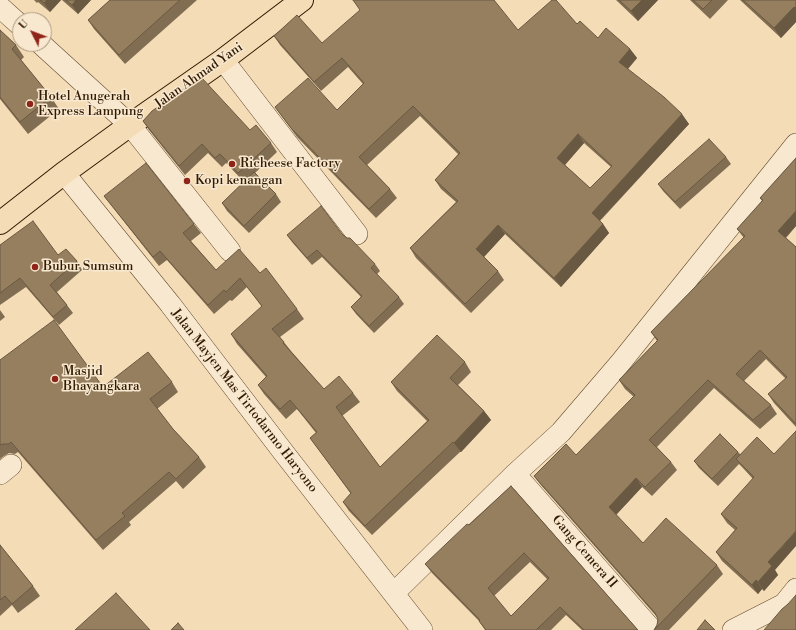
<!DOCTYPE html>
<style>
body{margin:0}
#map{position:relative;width:796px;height:630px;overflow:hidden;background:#f4dcb6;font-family:"Libre Bodoni",serif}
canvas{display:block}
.north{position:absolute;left:12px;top:12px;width:40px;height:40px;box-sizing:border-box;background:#f8e8d0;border:1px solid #a8967d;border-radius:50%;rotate:312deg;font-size:11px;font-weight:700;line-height:16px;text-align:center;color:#311a00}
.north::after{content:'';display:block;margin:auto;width:14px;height:18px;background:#8f2418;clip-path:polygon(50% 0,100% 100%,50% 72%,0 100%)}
</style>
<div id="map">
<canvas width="796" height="630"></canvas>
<div class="north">U</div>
</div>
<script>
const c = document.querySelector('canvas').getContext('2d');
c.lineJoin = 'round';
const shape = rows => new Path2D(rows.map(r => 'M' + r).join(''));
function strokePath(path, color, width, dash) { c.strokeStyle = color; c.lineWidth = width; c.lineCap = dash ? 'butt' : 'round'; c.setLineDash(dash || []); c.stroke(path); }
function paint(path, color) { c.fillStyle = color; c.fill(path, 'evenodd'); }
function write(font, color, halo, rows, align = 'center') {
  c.font = font + ' "Libre Bodoni",serif'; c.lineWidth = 3; c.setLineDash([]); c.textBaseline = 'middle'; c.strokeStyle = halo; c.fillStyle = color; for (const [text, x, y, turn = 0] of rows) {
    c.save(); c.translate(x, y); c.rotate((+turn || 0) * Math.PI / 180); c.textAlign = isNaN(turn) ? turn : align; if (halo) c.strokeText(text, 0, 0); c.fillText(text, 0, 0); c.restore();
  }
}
const minor = shape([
 [0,7,20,25],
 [41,44,130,125,230,251],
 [223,60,357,234],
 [64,173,170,304,284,453,422,630],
 [0,474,11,465],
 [515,474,652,630],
 [394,593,515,474,561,432,621,362,796,144],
 [733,630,784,604,796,589]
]);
const major = shape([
 [0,223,64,173,130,125,223,60,302,0]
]);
strokePath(minor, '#624a2e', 22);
strokePath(major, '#311a00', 24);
strokePath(minor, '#f8e8d0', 21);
strokePath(major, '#f4dcb6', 22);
paint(shape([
 [34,0,61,0,50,12,38,2,37,3],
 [62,0,91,0,78,14],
 [110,0,197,0,125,64,94,29,88,20],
 [616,0,658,0,638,21],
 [690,0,728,0,710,19],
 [740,0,796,0,796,22,781,38],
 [577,24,598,38,630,49,637,58,628,69,689,124,600,221,603,224,609,233,561,287,505,234,484,257,498,271,504,280,471,313,416,258,410,248,456,202,441,189,435,180,458,154,420,116,367,165,390,189,397,198,376,218,297,137,275,107,337,110,363,84,348,67,321,91,280,45,274,36,322,43,518,30],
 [584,143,611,167,590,188,565,165],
 [0,30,16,45,24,57,21,60,51,97,59,109,28,134,0,99],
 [143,121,250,130,271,143,277,152,255,173,276,194,281,202,249,233,227,211,222,203,244,182,226,163,222,167,208,153,185,175,149,130],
 [726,157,731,164,680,209,663,191,658,184],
 [796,158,796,226,786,238,796,247,796,427,774,403,768,394,786,379,766,359,744,381,771,405,777,414,760,429,714,388,657,447,671,462,677,470,652,496,642,487,616,515,643,543,717,565,723,574,669,630,654,630,657,625,658,619,657,617,540,484,534,476,576,455,634,397,625,389,619,380,657,341,651,332,744,238,737,229,762,201,760,198],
 [104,196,194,224,201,233,191,241,216,270,260,273,297,309,304,319,280,337,291,351,324,389,353,393,360,402,342,416,380,467,427,421,397,391,391,382,465,362,471,372,458,385,484,411,491,420,461,452,460,452,372,535,349,511,343,502,351,494,310,438,316,433,297,409,286,419,264,394,258,385,266,377,237,344,231,334,262,307,247,287,232,301,230,300,214,314,167,260,159,266,111,205],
 [342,234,375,264,380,271,377,274,399,297,404,304,374,333,356,314,351,307,361,297,322,257,312,265,292,242,287,235],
 [0,245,58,255,77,261,82,270,57,292,73,313,59,325,26,287,0,305],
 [0,310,5,317,0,321],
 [0,360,103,387,172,382,178,392,157,409,173,429,199,457,206,467,183,489,176,481,129,522,131,525,103,550,18,452,15,454,9,453,4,456,0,459],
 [738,452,740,454,774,454,775,570,778,575,764,591,762,589,758,594,722,561,716,552,735,530,727,523,721,514,753,479,742,467,739,464,718,486,699,468,694,461],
 [511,486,637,629,638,630,582,630,566,615,551,630,485,630,479,621,432,573,425,564],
 [530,562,547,579,511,616,494,596],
 [0,545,33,586,40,596,18,613,12,605,0,616]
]), '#816d52');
paint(shape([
 [47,0,61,0,50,12,44,3],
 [76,0,91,0,78,14,72,5],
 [642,0,658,0,638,21,631,11],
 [794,7,796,9,796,22,781,38,774,28],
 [630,49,637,58,626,71,619,62],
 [682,114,689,124,598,222,592,213],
 [578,134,584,143,563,167,557,158],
 [796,211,796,226,784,239,778,231],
 [603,224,609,233,561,287,554,278],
 [498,225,505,234,482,259,476,249],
 [484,411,491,420,461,452,454,443],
 [636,478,642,487,615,516,609,507],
 [796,531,796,546,775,570,778,575,764,591,758,582,768,562],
 [756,580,762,589,758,594,752,585]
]), '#695942');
const building = shape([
 [40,0,47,0,44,3,40,0],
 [66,0,76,0,72,5,66,0],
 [110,0,180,0,119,55,88,20,110,0],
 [353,0,494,0,518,30,552,0,556,0,577,24,580,21,598,38,606,28,630,49,619,62,664,97,682,114,592,213,603,224,554,278,498,225,476,249,498,271,465,304,410,248,458,201,435,180,460,153,413,106,359,157,390,189,369,209,291,128,275,107,308,78,337,110,364,83,342,58,314,82,274,36,297,15,322,43,360,10,353,0],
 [578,134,612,166,590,188,557,158,578,134],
 [619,0,642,0,631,11,619,0],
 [693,0,712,0,703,9,693,0],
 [743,0,796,0,796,8,794,7,774,28,743,0],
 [0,30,16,45,12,49,51,97,20,122,0,97,0,30],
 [201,77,250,130,256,125,271,143,238,173,220,154,215,158,202,144,179,166,143,121,152,111,201,77],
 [709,139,726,157,675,202,658,184,709,139],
 [796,158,796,211,778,231,796,247,796,424,768,394,787,377,760,350,736,374,771,405,753,420,708,380,649,440,671,462,645,487,636,478,609,507,643,543,666,518,717,565,654,630,657,625,658,619,655,613,534,476,566,444,576,455,635,395,619,380,658,340,651,332,745,236,737,229,763,200,760,198,796,158],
 [146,163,194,224,183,233,216,270,239,249,260,273,266,268,297,309,272,329,284,342,283,343,324,389,339,376,353,393,336,407,380,467,429,420,391,382,437,335,465,362,450,378,484,411,454,443,453,442,365,526,343,502,351,493,310,438,317,432,290,400,280,409,258,385,267,376,231,334,262,306,240,278,226,292,224,290,208,305,160,251,153,257,104,196,146,163],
 [254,172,276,194,244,226,222,203,254,172],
 [321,206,342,234,347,238,350,238,375,264,371,268,399,297,369,326,351,307,362,296,317,250,307,258,287,235,321,206],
 [33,221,58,255,66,249,77,261,50,285,67,305,53,317,20,278,0,293,0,245,33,221],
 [54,320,103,387,148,352,172,382,150,399,173,429,199,457,176,479,169,472,122,513,125,516,96,540,11,442,9,444,3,444,0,445,0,360,54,320],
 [796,431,796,531,768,562,772,566,758,582,756,580,752,585,716,552,737,528,721,514,754,477,736,459,757,437,774,454,796,431],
 [720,434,738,452,712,479,694,461,720,434],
 [511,486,637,629,638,630,584,630,560,607,536,630,486,630,479,621,480,620,425,564,467,524,469,525,511,486],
 [524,553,549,578,511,616,488,588,524,553],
 [0,545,33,586,12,604,5,596,0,600,0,545],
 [116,593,150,630,75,630,116,593],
 [796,595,796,630,764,630,782,609,788,604,796,595],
 [705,620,715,630,697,630,705,620],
 [178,623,184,630,171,630,178,623]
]);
paint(building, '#967f5f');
strokePath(building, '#695942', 1);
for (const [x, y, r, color] of [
 [30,104,4,"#8f2418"],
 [232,164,4,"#8f2418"],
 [187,181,4,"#8f2418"],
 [35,267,4,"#8f2418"],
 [55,379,4,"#8f2418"]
]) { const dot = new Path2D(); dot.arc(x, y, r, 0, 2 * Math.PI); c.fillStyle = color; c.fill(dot); strokePath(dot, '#f8e8d0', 1.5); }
write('13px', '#311a00', '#f8e8d0', [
 ["Jalan Ahmad Yani",199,76,-35],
 ["Jalan Mayjen Mas Tirtodarmo Haryono",244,401,52],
 ["Gang Cemera II",584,552,49]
]);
write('13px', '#311a00', '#f8e8d0', [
 ["Hotel Anugerah",38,97],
 ["Express Lampung",38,112],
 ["Richeese Factory",240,164],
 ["Kopi kenangan",195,181],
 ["Bubur Sumsum",43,267],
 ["Masjid",63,372],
 ["Bhayangkara",63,387]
], 'left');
</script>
